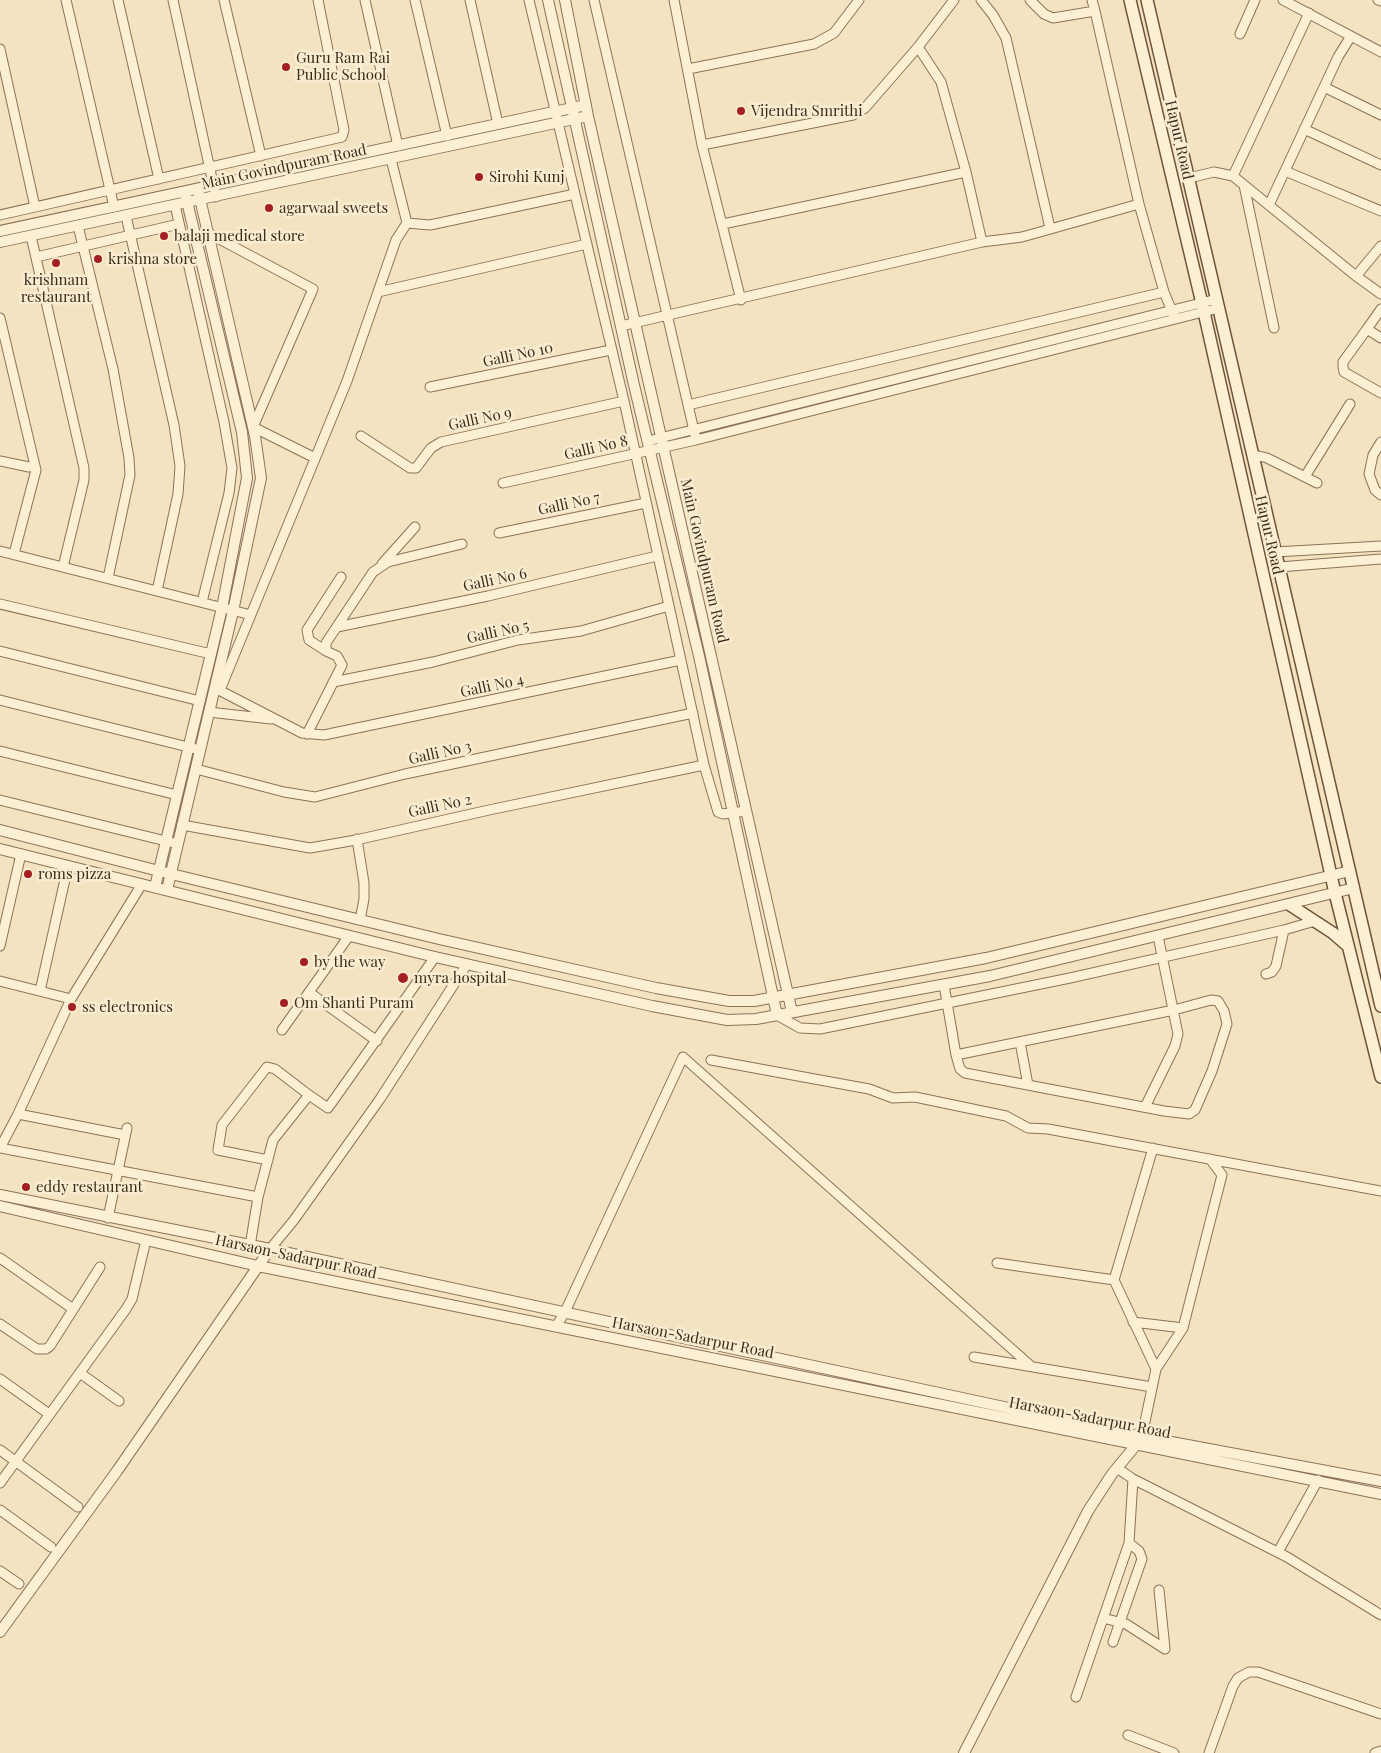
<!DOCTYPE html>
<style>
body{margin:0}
canvas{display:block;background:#f3e3c0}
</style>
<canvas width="1381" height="1753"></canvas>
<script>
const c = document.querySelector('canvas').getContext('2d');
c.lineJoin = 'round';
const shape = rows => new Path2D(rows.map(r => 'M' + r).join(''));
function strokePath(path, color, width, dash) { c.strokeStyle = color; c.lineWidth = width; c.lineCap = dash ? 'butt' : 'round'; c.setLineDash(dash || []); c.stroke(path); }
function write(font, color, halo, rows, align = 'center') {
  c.font = font + ' "Playfair Display",serif'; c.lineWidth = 5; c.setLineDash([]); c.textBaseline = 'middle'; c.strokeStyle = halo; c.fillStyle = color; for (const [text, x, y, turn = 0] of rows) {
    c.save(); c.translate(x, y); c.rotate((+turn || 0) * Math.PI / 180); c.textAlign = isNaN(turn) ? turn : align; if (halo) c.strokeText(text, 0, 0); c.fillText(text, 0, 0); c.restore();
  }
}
const minor = shape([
 [66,0,114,207],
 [118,0,159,179],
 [173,0,216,197],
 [224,0,261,156],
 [365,0,398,146],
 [415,0,447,136],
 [470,0,498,124],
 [529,0,624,401,704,765,718,812,723,814,746,811],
 [594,0,695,435],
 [674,0,702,145,741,300],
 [981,0,993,15,1006,38,1050,228],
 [1030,0,1044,14,1053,18,1095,11,1139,204,1164,292,1174,316],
 [1092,0,1095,11],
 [1283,0,1381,52],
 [1378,0,1381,1],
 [1240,34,1255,0],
 [918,47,941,82,966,172,982,242],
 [0,49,35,207],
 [688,69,814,44,834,33,859,0],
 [1324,87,1381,115],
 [1304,129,1381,165],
 [702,145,853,115,865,108,918,47,954,0],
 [1285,171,1381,211],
 [1233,176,1309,13],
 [1189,178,1214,172,1233,176,1356,276,1381,294],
 [1244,185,1274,328],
 [175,205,224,422,232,468,229,493,202,602],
 [1269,205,1338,57,1351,36],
 [0,215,342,137,344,130,318,0],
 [126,216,174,425,180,466,178,494,157,591],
 [407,223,430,225,575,194],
 [723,224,966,172],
 [78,226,113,369,129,458,130,475,108,578],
 [208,233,313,289,253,427,315,458],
 [31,236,84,468,84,480,63,567],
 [36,257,179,224],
 [1356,276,1381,246],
 [378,292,587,244],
 [0,318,36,470,14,554],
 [621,326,982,242,1022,237,1139,204],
 [1367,329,1381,309],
 [1381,338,1367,329,1343,362,1343,367,1344,372,1381,393],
 [430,387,611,350],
 [688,405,1164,292],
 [361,436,410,468,416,468,431,448,441,442,624,401],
 [648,441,1217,299],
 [1381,442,1373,455,1369,474,1375,490,1381,495],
 [1254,460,1259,456,1267,458,1317,483],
 [0,461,29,467],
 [1306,475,1350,404],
 [503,483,696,440,1219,308],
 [499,533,646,503],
 [0,551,251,615],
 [1275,552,1381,546],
 [382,564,415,527],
 [1279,567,1381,559],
 [0,604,211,654],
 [337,627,488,596,657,556],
 [0,651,200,701],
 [326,651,309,640,307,630,341,577],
 [333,682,433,662,518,640,581,631,669,606],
 [215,688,302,733,324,735,681,660],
 [220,690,347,381,396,240,407,223,391,159],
 [0,700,200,750],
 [209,712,271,719],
 [307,734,342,665,337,656,326,651,326,643,373,572,388,562,462,544],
 [0,751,177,795],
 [196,769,284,792,315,797,405,774,693,713],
 [0,800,178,844],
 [182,825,310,848,356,840,489,810,704,765],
 [357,839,364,883,364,899,360,920],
 [0,946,21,854],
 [1266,974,1272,972,1276,966,1284,930,1315,921],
 [0,981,71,999],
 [944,985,956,1055,960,1069,965,1073,1164,1111,1189,1114,1195,1110,1212,1071,1227,1024,1224,1011,1218,1001,1211,1000,1174,1010,956,1055],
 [40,991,68,866],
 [310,993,377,1041],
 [777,1015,800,1028,820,1029,1070,978,1284,930],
 [282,1030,349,936],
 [1020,1042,1028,1085],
 [711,1060,869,1089,893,1098,915,1097,1006,1116,1028,1128,1048,1129,1381,1191],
 [1145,1107,1175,1046,1178,1034,1158,936],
 [18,1114,125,1135],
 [0,1148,18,1114,71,999,142,884],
 [0,1148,258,1197],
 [268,1160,218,1150,222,1125,267,1067,275,1069,309,1095],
 [108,1218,127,1128],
 [250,1246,258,1197,273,1140,309,1095,328,1108,435,957],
 [270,1249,294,1220,380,1099,467,964],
 [0,1258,73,1309],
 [997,1263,1114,1280,1156,1369],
 [1114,1280,1153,1148],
 [1133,1322,1183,1328],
 [0,1324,37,1349,46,1349,50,1346,100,1267],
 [556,1326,564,1314,683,1057,1031,1366],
 [974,1357,1152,1387],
 [80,1373,119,1401],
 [0,1379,49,1414],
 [1142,1436,1156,1369,1183,1328,1222,1175,1210,1159],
 [0,1450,78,1507],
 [1117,1468,1133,1479,1287,1557,1381,1615],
 [0,1483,126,1309,132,1299,146,1240],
 [0,1510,51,1547],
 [1278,1552,1318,1480],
 [0,1571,19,1584],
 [1159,1590,1165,1649],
 [1103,1618,1126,1624,1165,1649],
 [1113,1642,1142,1559,1139,1551,1129,1543,1133,1479],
 [1076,1697,1129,1543],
 [1128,1735,1174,1753],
 [1209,1753,1233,1686,1238,1678,1249,1672,1258,1672,1381,1714],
 [1375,1753,1381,1751]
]);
const tertiary = shape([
 [548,0,634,385,699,656,777,1015],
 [565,0,588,116,792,1012],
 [0,231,586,105],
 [0,242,588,116],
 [0,830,159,871,439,939,656,988,729,1001,754,1001,986,958,1350,871],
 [0,849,435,957,652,1006,727,1020,756,1019,990,976,1354,888],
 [155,887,222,608,247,478,242,432,185,193],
 [167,890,233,611,261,478,255,436,198,190],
 [0,1195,270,1249,1134,1435,1381,1481],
 [0,1206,258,1266,1381,1494],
 [0,1632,117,1471,270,1249],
 [964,1753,1088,1511,1112,1474,1141,1439]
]);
const secondary = shape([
 [1130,0,1204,312,1335,893,1381,1077],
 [1147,0,1381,1006],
 [1290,905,1333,933,1348,946]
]);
strokePath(minor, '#8e7256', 11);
strokePath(tertiary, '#8e7256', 12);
strokePath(secondary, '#705339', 14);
strokePath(minor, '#fcf0d4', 9);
strokePath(tertiary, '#fcf0d4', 10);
strokePath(secondary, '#fcf0d4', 11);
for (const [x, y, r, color] of [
 [286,67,5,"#a41f22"],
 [741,111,5,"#a41f22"],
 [479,177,5,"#a41f22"],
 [269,208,5,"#a41f22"],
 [164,236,5,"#a41f22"],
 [98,259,5,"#a41f22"],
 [56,263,5,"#a41f22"],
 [28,874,5,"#a41f22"],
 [304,962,5,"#a41f22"],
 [403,978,6,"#a41f22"],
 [284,1003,5,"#a41f22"],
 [72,1007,5,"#a41f22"],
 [26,1187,5,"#a41f22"]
]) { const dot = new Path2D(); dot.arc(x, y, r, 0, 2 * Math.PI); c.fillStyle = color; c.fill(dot); strokePath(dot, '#f9edd1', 2); }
write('15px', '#3c2b1c', '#f9edd1', [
 ["Guru Ram Rai",296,58],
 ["Public School",296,75],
 ["Vijendra Smrithi",751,111],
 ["Sirohi Kunj",489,177],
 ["agarwaal sweets",279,208],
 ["balaji medical store",174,236],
 ["krishna store",108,259],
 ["krishnam",56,280,"center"],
 ["restaurant",56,297,"center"],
 ["roms pizza",38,874],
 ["by the way",314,962],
 ["myra hospital",414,978],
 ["Om Shanti Puram",294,1003],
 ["ss electronics",82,1007],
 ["eddy restaurant",36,1187]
], 'left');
write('15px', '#3c2b1c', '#f9edd1', [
 ["Hapur Road",1179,140,77],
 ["Main Govindpuram Road",284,167,-12],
 ["Galli No 10",518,355,-12],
 ["Galli No 9",480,419,-12],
 ["Galli No 8",596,448,-13],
 ["Galli No 7",569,504,-12],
 ["Hapur Road",1269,535,77],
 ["Main Govindpuram Road",704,561,77],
 ["Galli No 6",495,580,-12],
 ["Galli No 5",498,632,-12],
 ["Galli No 4",492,686,-12],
 ["Galli No 3",440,753,-12],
 ["Galli No 2",440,806,-12],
 ["Harsaon-Sadarpur Road",296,1257,12],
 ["Harsaon-Sadarpur Road",693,1338,11],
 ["Harsaon-Sadarpur Road",1090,1418,11]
]);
</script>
